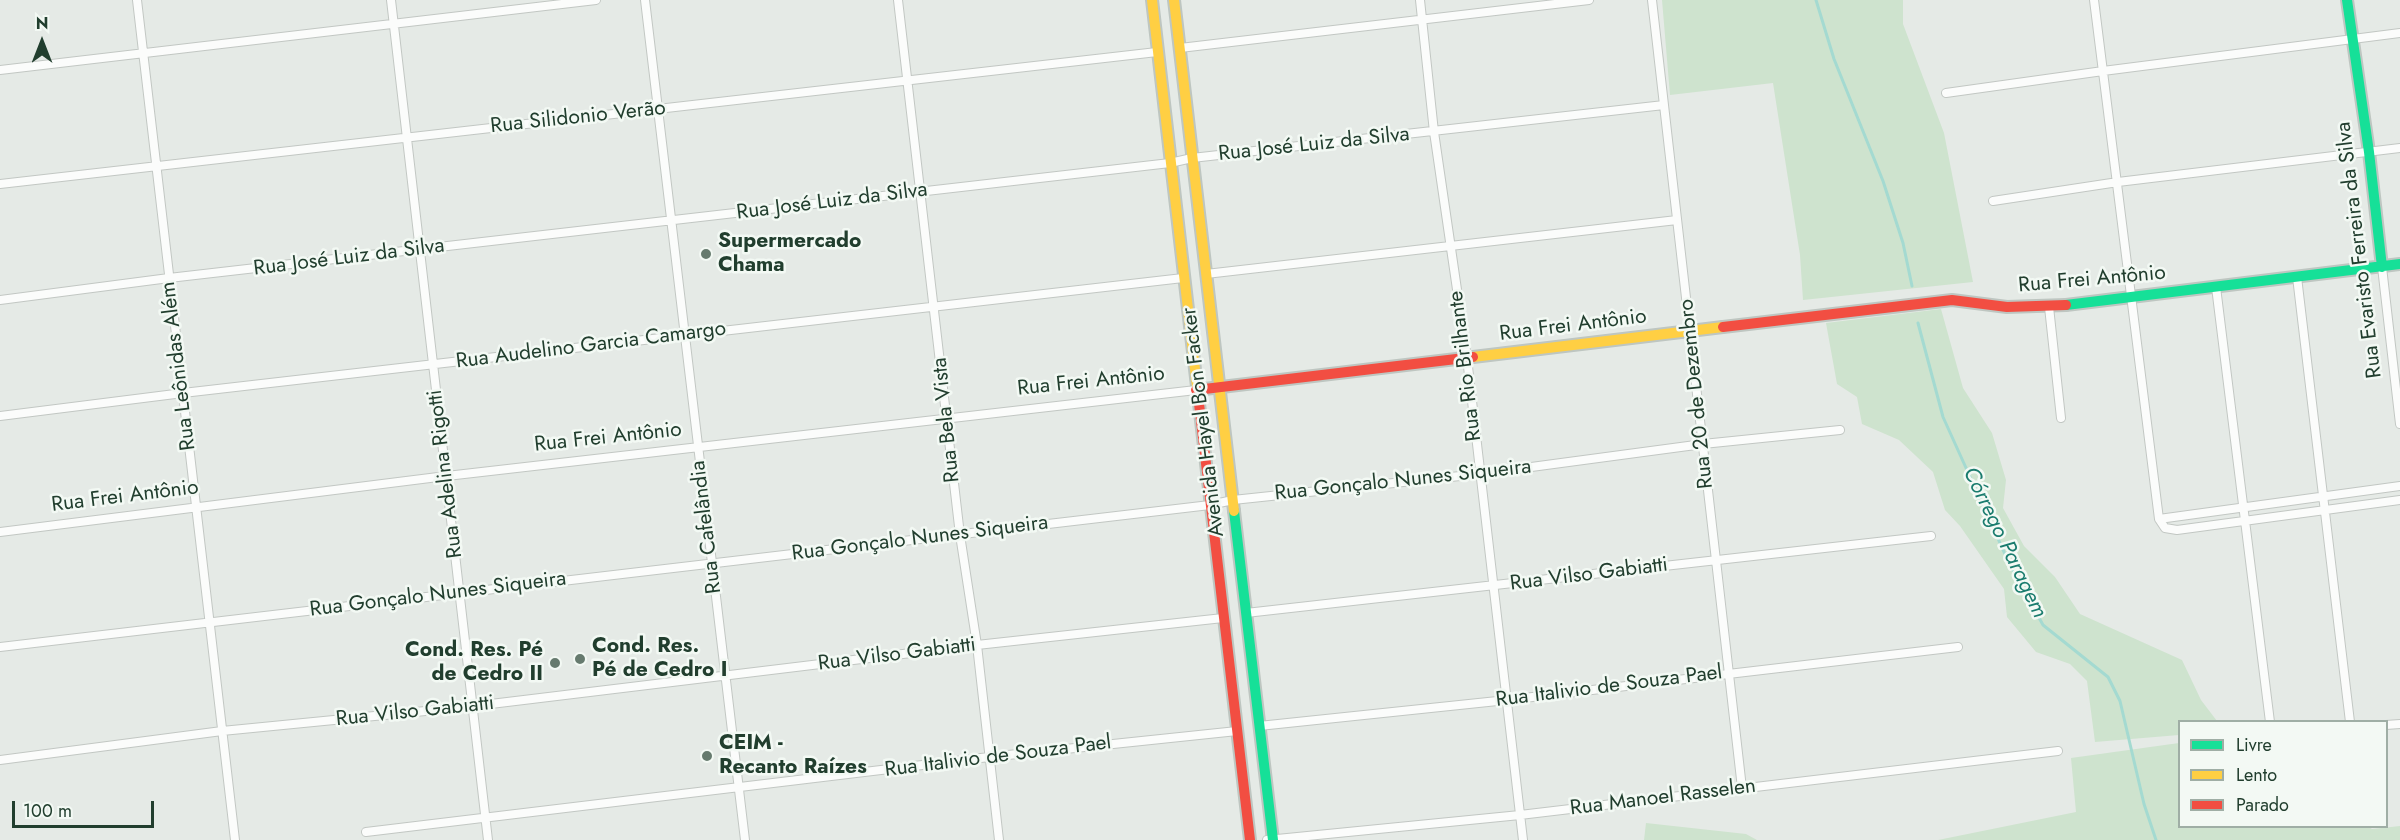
<!DOCTYPE html>
<meta charset="utf-8">
<style>
body{margin:0}
#map{position:relative;width:2400px;height:840px;overflow:hidden;background:#e5eae6;font-family:Jost,sans-serif}
canvas{display:block}
.legend{position:absolute;left:2178px;top:720px;width:210px;height:108px;box-sizing:border-box;background:#f3f9f4;border:2px solid #9faea5;margin:0;padding:8px 10px;list-style:none;font-size:18px;color:#213e2e}
.legend li{display:flex;align-items:center;gap:12px;height:30px}
.legend b{width:30px;border:2px solid #9faea5}
.north{position:absolute;left:12px;top:12px;width:60px;height:60px;-webkit-text-stroke:4px #f3f9f4;paint-order:stroke;rotate:0deg;font-size:16px;font-weight:700;line-height:24px;text-align:center;color:#213e2e}
.north::after{content:'';display:block;margin:auto;width:21px;height:27px;background:#213e2e;clip-path:polygon(50% 0,100% 100%,50% 72%,0 100%)}
.scale{position:absolute;left:12px;top:801px;width:142px;height:27px;box-sizing:border-box;border:3px solid #213e2e;border-top:0;padding-left:8px;font-size:18px;line-height:21px;white-space:nowrap;color:#213e2e;-webkit-text-stroke:4px #f3f9f4;paint-order:stroke}
</style>
<div id="map">
<canvas width="2400" height="840"></canvas>
<ul class="legend">
<li><b style="height:8px;background:#16e098"></b>Livre</li>
<li><b style="height:8px;background:#ffcf43"></b>Lento</li>
<li><b style="height:8px;background:#f24e42"></b>Parado</li>
</ul>
<div class="north">N</div>
<div class="scale">100 m</div>
</div>
<script>
const c = document.querySelector('canvas').getContext('2d');
c.lineJoin = 'round';
function paint(path, color) { c.fillStyle = color; c.fill(path, 'evenodd'); }
const shape = rows => new Path2D(rows.map(r => 'M' + r).join(''));
function strokePath(path, color, width, dash) { c.strokeStyle = color; c.lineWidth = width; c.lineCap = dash ? 'butt' : 'round'; c.setLineDash(dash || []); c.stroke(path); }
function write(font, color, halo, rows, align = 'center') {
  c.font = font + ' Jost,sans-serif'; c.lineWidth = 5; c.setLineDash([]); c.textBaseline = 'middle'; c.strokeStyle = halo; c.fillStyle = color; for (const [text, x, y, turn = 0] of rows) {
    c.save(); c.translate(x, y); c.rotate((+turn || 0) * Math.PI / 180); c.textAlign = isNaN(turn) ? turn : align; if (halo) c.strokeText(text, 0, 0); c.fillText(text, 0, 0); c.restore();
  }
}
paint(shape([
 [1662,0,1903,0,1903,24,1944,133,1973,282,1803,300,1800,255,1773,83,1670,95],
 [1941,309,1963,388,1992,433,2006,480,2003,508,2024,546,2055,577,2080,614,2182,660,2201,700,2217,721,2180,722,2179,735,2095,742,2087,681,2070,664,2036,652,2007,617,2004,589,1960,526,1945,510,1933,472,1899,440,1862,424,1857,397,1837,384,1826,323],
 [2179,743,2180,826,2368,826,2372,829,2400,826,2400,840,1938,840,2076,812,2071,758],
 [1646,823,1746,834,1757,840,1644,840]
]), '#cee3ce');
strokePath(shape([
 [1816,0,1834,59,1883,181,1903,243,1912,286],
 [1918,323,1943,417,2009,563,2043,625,2108,677,2120,701,2144,804,2156,840]
]), '#a4dad1', 3);
const street = shape([
 [137,0,235,840],
 [391,0,488,840],
 [645,0,745,840],
 [898,0,960,535,977,645,999,840],
 [1420,0,1434,132,1467,358,1523,840],
 [1652,0,1742,788],
 [2094,0,2159,519,2165,528,2177,530,2400,500],
 [1180,48,1589,0],
 [0,70,596,0],
 [1946,93,2103,71,2400,33],
 [0,184,1157,52],
 [1993,201,2118,182,2400,148],
 [2382,267,2400,424],
 [1206,274,1677,220],
 [2297,277,2350,722],
 [2216,287,2270,722],
 [0,300,169,278,1170,163,1192,158,1664,105],
 [2049,307,2061,418],
 [0,416,183,393,1183,278],
 [2159,519,2400,486],
 [0,532,438,477,1196,390],
 [1246,613,1931,536],
 [0,647,1210,505,1233,500,1479,474,1703,444,1840,430],
 [2386,725,2400,724],
 [1259,726,1507,700,1958,647],
 [0,760,222,731,466,707,977,645,1223,618],
 [366,832,989,757,1237,731],
 [1267,840,1520,815,2058,751]
]);
const fast = shape([
 [2347,0,2369,152,2382,267],
 [2066,305,2400,264],
 [1234,511,1273,840]
]);
const slow = shape([
 [1152,0,1198,395],
 [1174,0,1234,511],
 [1473,357,1723,327]
]);
const jam = shape([
 [1723,327,1952,300,2007,307,2066,305],
 [1196,390,1473,357],
 [1198,395,1250,840]
]);
strokePath(street, '#c2c7c3', 10);
strokePath(fast, '#bec6c1', 14);
strokePath(slow, '#bec6c1', 14);
strokePath(jam, '#bec6c1', 14);
strokePath(street, '#fbfcfb', 8);
strokePath(fast, '#16e098', 10);
strokePath(slow, '#ffcf43', 10);
strokePath(jam, '#f24e42', 10);
for (const [x, y, r, color] of [
 [706,254,6,"#667a6e"],
 [580,659,6,"#667a6e"],
 [555,663,6,"#667a6e"],
 [707,756,6,"#667a6e"]
]) { const dot = new Path2D(); dot.arc(x, y, r, 0, 2 * Math.PI); c.fillStyle = color; c.fill(dot); strokePath(dot, '#f3f9f4', 2); }
write('21px', '#213e2e', '#f3f9f4', [
 ["Rua Silidonio Verão",578,118,-6],
 ["Rua José Luiz da Silva",1314,145,-6],
 ["Rua José Luiz da Silva",832,202,-7],
 ["Rua Evaristo Ferreira da Silva",2360,250,-97],
 ["Rua José Luiz da Silva",349,258,-7],
 ["Rua Frei Antônio",2092,280,-5],
 ["Rua Frei Antônio",1573,326,-7],
 ["Rua Audelino Garcia Camargo",591,346,-7],
 ["Rua Leônidas Além",179,366,-97],
 ["Rua Rio Brilhante",1466,366,-97],
 ["Rua Frei Antônio",1091,382,-6],
 ["Rua 20 de Dezembro",1697,394,-96],
 ["Rua Bela Vista",947,420,-96],
 ["Avenida Hayel Bon Facker",1204,422,-97],
 ["Rua Frei Antônio",608,438,-6],
 ["Rua Adelina Rigotti",446,474,-97],
 ["Rua Gonçalo Nunes Siqueira",1403,481,-6],
 ["Rua Frei Antônio",125,497,-7],
 ["Rua Cafelândia",707,527,-97],
 ["Rua Gonçalo Nunes Siqueira",920,539,-7],
 ["Rua Vilso Gabiatti",1589,575,-7],
 ["Rua Gonçalo Nunes Siqueira",438,595,-7],
 ["Rua Vilso Gabiatti",897,655,-7],
 ["Rua Italivio de Souza Pael",1609,687,-7],
 ["Rua Vilso Gabiatti",415,712,-6],
 ["Rua Italivio de Souza Pael",998,757,-7],
 ["Rua Manoel Rasselen",1663,798,-7]
]);
write('bold 21px', '#213e2e', '#f3f9f4', [
 ["Supermercado",718,242],
 ["Chama",718,266],
 ["Cond. Res.",592,647],
 ["Pé de Cedro I",592,671],
 ["Cond. Res. Pé",543,651,"right"],
 ["de Cedro II",543,675,"right"],
 ["CEIM -",719,744],
 ["Recanto Raízes",719,768]
], 'left');
write('italic 22px', '#1a7c6e', '#f3f9f4', [
 ["Córrego Paragem",2004,543,64]
]);
</script>
